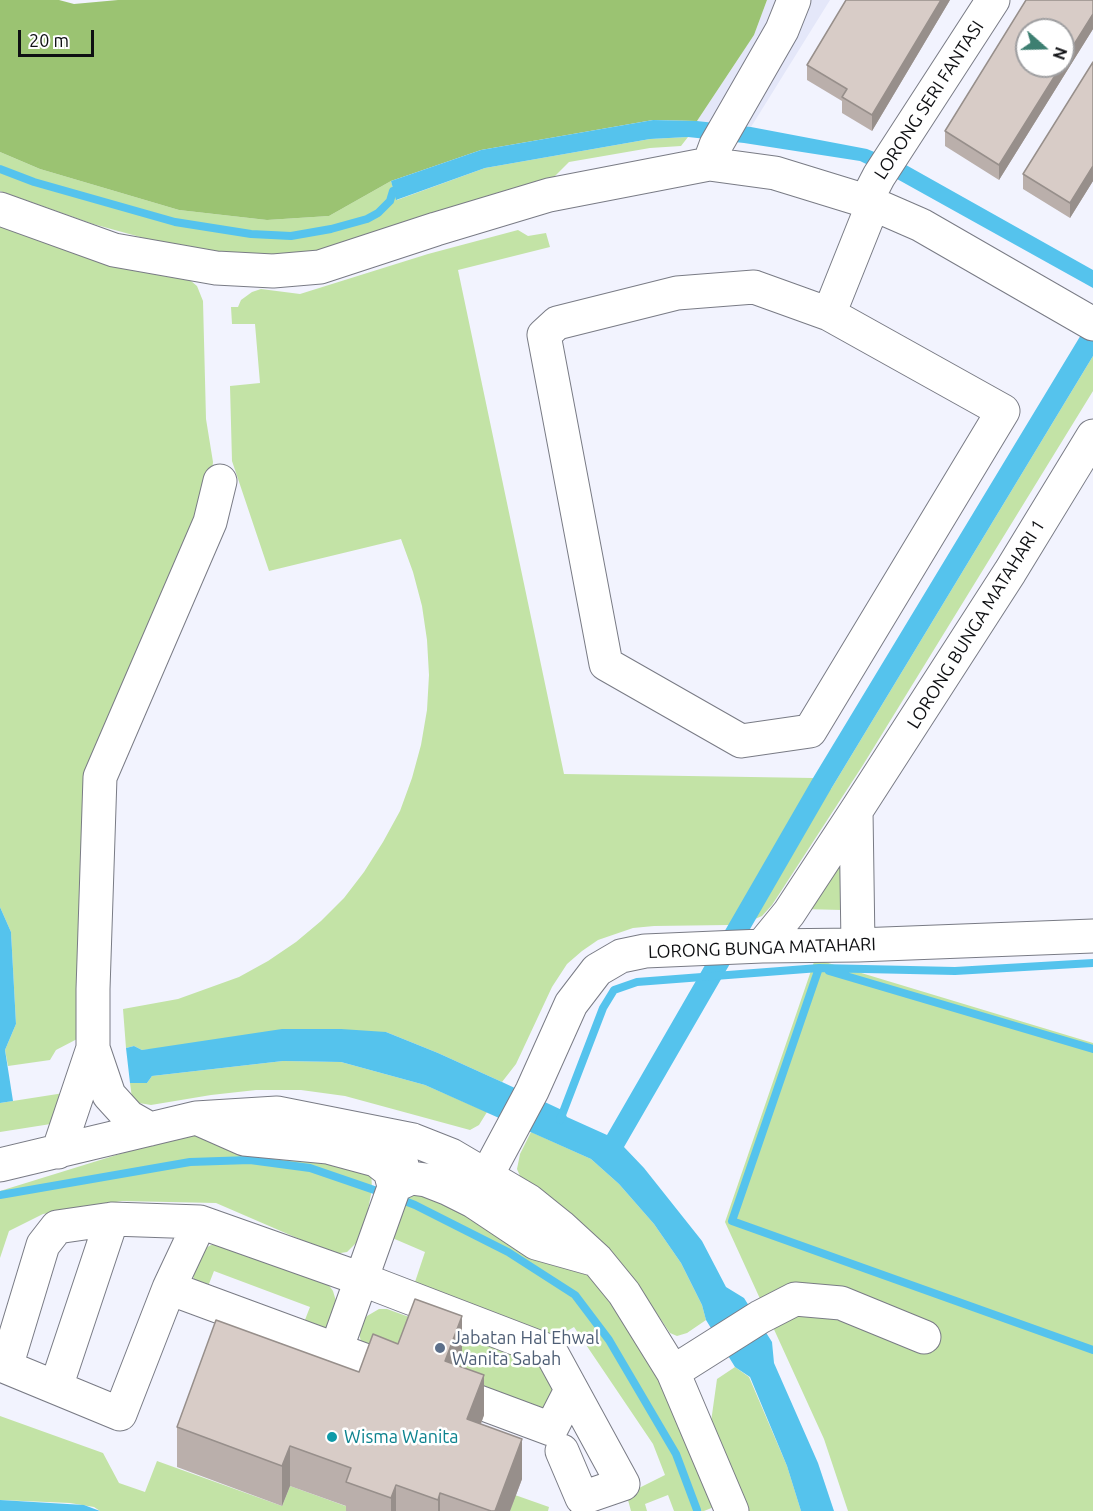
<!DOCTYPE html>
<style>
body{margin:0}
#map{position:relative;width:1093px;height:1511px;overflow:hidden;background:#f2f3fe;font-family:Ubuntu,sans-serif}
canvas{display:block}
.north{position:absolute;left:1015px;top:18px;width:60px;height:60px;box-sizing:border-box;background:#fff;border:2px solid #9f9fa1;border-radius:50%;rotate:110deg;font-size:16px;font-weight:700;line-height:24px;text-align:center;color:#0f1013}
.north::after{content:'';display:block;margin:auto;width:21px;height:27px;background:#3d7f71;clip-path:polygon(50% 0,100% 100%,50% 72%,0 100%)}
.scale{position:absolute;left:18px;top:30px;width:76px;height:27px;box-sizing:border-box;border:3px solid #0f1013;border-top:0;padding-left:8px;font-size:18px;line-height:21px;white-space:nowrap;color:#0f1013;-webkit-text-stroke:4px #fff;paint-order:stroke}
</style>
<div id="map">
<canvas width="1093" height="1511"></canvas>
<div class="north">N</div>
<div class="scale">20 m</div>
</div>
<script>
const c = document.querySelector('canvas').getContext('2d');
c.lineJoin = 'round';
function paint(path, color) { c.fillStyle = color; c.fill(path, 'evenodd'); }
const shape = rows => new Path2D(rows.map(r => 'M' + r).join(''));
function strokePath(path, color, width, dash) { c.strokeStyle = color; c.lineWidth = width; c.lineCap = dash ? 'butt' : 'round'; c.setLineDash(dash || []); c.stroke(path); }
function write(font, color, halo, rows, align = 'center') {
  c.font = font + ' Ubuntu,sans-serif'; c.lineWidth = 5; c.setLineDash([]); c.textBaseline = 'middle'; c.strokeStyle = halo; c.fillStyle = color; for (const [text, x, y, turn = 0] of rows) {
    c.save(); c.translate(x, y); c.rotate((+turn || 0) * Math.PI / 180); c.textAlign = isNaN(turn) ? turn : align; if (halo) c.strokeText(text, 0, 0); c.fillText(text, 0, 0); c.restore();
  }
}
paint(shape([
 [767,0,830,0,751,127,697,121,754,35]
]), '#e4e7f9');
paint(shape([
 [688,137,681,146,650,148,569,162,549,182,315,252,266,258,205,250,151,240,93,224,0,191,0,152,40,169,179,210,267,220,329,216,391,181,397,200,485,168,650,139],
 [0,224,185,276,197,286,203,301,206,419,213,462,210,491,92,775,79,1038,56,1050,50,1060,8,1066,5,1050,16,1024,11,932,0,907],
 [518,230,528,236,546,233,550,247,458,270,564,774,813,778,831,789,1093,356,1093,391,863,765,772,905,762,916,748,922,728,925,654,926,633,928,598,940,582,951,567,964,552,987,516,1064,502,1082,438,1053,386,1032,142,1050,134,1046,126,1048,123,1009,178,999,239,977,268,961,296,942,321,921,344,898,364,872,383,842,400,811,412,778,421,745,427,710,429,675,427,640,422,606,413,572,401,539,269,571,232,461,230,386,260,383,255,324,232,324,231,307,238,307,241,300,252,292,261,289,300,294,428,254],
 [840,852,842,910,803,909],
 [815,959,1093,1043,1093,1511,848,1511,824,1439,725,1222],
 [283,1061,341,1062,425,1085,487,1112,479,1125,470,1130,345,1096,301,1090,256,1090,211,1095,151,1105,139,1103,132,1098,130,1083,147,1083,152,1076],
 [64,1093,57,1123,0,1132,0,1103],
 [207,1132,371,1169,372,1189,367,1215,357,1242,347,1252,334,1254,216,1203,122,1201,43,1214,9,1231,0,1258,0,1191,139,1148],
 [531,1132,591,1159,619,1184,654,1224,681,1263,702,1305,706,1320,687,1333,677,1336,670,1333,635,1281,554,1201,520,1176,517,1169,520,1154],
 [411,1189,589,1269,667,1387,714,1507,704,1511,674,1511,668,1495,645,1504,647,1511,631,1511,628,1500,638,1493,637,1489,665,1475,653,1444,574,1327,553,1339,414,1285,425,1252,390,1237],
 [222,1244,328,1284,333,1291,336,1301,330,1325,322,1332,301,1330,310,1307,214,1271,205,1294,196,1288,192,1270,204,1249,211,1245],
 [379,1309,387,1309,542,1365,556,1386,542,1413,451,1385,461,1356,363,1353,359,1332,363,1321,367,1316],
 [735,1367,749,1377,787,1466,801,1511,746,1511,711,1422,717,1379],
 [0,1416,103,1453,119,1483,145,1492,157,1461,282,1506,290,1486,351,1508,350,1511,100,1511,94,1507,70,1503,0,1500],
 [515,1495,549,1507,548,1511,510,1511]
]), '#c3e3a6');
paint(shape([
 [0,0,59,0,74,4,118,0,767,0,754,35,697,121,653,120,481,150,391,181,329,216,267,220,179,210,40,169,0,152]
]), '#9bc372');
paint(shape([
 [653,120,697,121,751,127,867,149,906,165,1093,270,1093,288,897,179,860,161,744,143,688,137,650,139,485,168,396,200,391,181,481,150],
 [1093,315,1093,356,831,789,624,1147,644,1168,702,1241,726,1287,744,1298,772,1342,774,1363,818,1463,834,1511,801,1511,787,1466,750,1377,735,1367,706,1320,702,1305,681,1263,654,1224,619,1184,591,1159,425,1085,341,1062,283,1061,152,1076,147,1083,130,1083,126,1048,134,1046,142,1050,282,1029,341,1029,386,1032,438,1053,502,1082,564,1111,567,1117,607,1135,813,778],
 [0,907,11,932,16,1024,5,1050,13,1101,0,1103],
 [0,1500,84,1505,100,1511,0,1511]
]), '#55c3ed');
strokePath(shape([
 [0,169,34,182,175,222,251,234,291,236,331,229,367,219,378,213,390,201,393,191],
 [819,968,732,1221,1093,1350],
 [829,971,1093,1049],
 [560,1120,603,1008,614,990,637,982,819,968,955,971,1093,963],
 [0,1195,190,1162,250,1160,310,1168,383,1193],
 [397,1198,415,1205,508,1252,575,1295,609,1340,676,1454,697,1510]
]), '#55c3ed', 8);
const minor = shape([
 [709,164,716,145,782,30,794,0],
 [866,201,879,176,993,0],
 [0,209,114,250,216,268,273,271,320,267,436,229,549,195,709,164,775,173,866,201,921,225,1093,324],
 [754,287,829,314,1003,411,810,731,741,741,606,664,544,335,557,323,677,293,754,287],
 [829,314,873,204],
 [856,811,858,945],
 [762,946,789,913,856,811,1010,572,1093,436],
 [201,1120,244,1139,328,1147,376,1160,390,1171,394,1186],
 [150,1129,129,1117,109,1095,93,1048,93,989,100,777,210,522,220,481],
 [58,1152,93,1048],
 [0,1165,196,1118,277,1113,413,1140,451,1155,529,1201,560,1226,597,1260,624,1293,673,1372,732,1511],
 [487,1175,532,1091,571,1004,597,970,621,956,645,951,762,946,858,945,1093,936],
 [394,1186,411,1178,426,1180,449,1189,473,1201,536,1243,593,1259],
 [169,1288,200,1222],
 [336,1350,402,1165],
 [673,1372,760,1317,795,1299,841,1303,924,1337],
 [402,1374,169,1288,120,1414,6,1367,43,1245,57,1227,112,1219,200,1222,361,1279,551,1352,623,1484,582,1498,562,1451],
 [56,1387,112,1219],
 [449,1391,551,1429,571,1390]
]);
strokePath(minor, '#797b85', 35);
strokePath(minor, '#fff', 33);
paint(shape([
 [950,0,872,131,842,113,842,101,807,80,807,65],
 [1093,0,1093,29,999,180,945,146,945,131],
 [1093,62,1093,181,1070,218,1023,189,1023,174],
 [398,1344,462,1356,458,1365,484,1415,481,1424,522,1479,510,1511,346,1511,346,1506,290,1486,282,1506,177,1467,177,1427,359,1372]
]), '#baafab');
paint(shape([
 [941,0,950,0,872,131,872,115],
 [1093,14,1093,29,999,180,999,165,1061,66,1063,66,1063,62],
 [1093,166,1093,181,1070,218,1070,203],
 [462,1316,462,1356,445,1401,445,1361],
 [484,1375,484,1415,467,1460,467,1419],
 [522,1439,522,1479,510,1511,495,1511],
 [290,1446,290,1486,282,1506,282,1466],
 [396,1485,396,1511,391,1511,391,1498],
 [440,1493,440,1511,438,1511,438,1500]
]), '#978f8b');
const building = shape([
 [846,0,941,0,872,115,842,97,847,89,807,65,846,0],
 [1026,0,1093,0,1093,14,1063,62,1063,30,1027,30,1027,66,1061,66,999,165,945,131,1026,0],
 [1093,62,1093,166,1070,203,1023,174,1093,62],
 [415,1299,462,1316,445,1361,484,1375,467,1419,522,1439,495,1511,491,1511,440,1493,438,1500,396,1485,391,1498,346,1482,351,1468,290,1446,282,1466,177,1427,216,1320,359,1372,373,1334,398,1344,415,1299]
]);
paint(building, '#d8ccc7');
strokePath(building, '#978f8b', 1.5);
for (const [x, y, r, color] of [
 [440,1348,6,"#5c6f8a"],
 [332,1437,6,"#0f9aa8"]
]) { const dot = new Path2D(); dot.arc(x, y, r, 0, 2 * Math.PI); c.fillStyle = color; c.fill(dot); strokePath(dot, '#fff', 2); }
write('18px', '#0f1013', '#fff', [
 ["LORONG SERI FANTASI",929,100,-57],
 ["LORONG BUNGA MATAHARI 1",976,624,-58],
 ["LORONG BUNGA MATAHARI",762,948,-2]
]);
write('18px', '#4e5e75', '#fff', [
 ["Jabatan Hal Ehwal",452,1338],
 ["Wanita Sabah",452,1359]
], 'left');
write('18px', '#0d838f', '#fff', [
 ["Wisma Wanita",344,1437]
], 'left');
</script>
